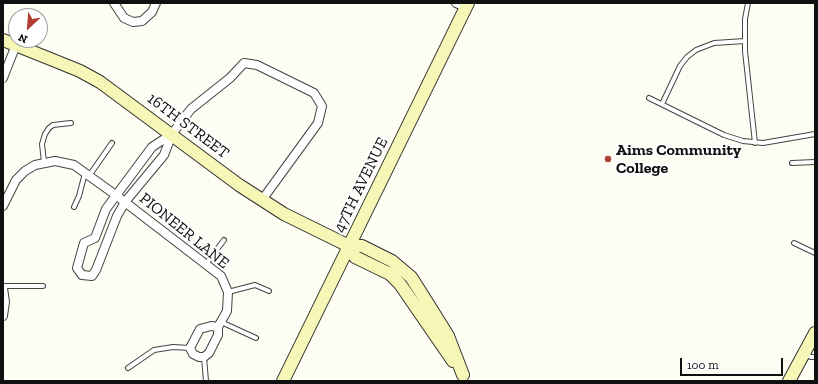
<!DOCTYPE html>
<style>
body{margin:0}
#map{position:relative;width:818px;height:384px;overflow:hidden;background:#fefdf4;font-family:"Zilla Slab",serif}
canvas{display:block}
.frame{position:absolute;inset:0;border:4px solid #101010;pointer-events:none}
.north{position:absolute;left:8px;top:8px;width:40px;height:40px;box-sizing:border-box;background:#fff;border:1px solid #9f9f9f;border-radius:50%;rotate:206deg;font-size:11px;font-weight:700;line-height:16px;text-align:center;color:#101010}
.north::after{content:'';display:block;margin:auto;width:14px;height:18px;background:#b23e35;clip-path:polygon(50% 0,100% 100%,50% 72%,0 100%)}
.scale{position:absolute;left:680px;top:358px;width:103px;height:18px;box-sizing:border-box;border:2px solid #101010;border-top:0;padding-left:5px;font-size:12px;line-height:14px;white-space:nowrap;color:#101010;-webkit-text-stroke:3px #fff;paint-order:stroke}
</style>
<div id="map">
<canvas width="818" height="384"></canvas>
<div class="frame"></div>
<div class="north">N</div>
<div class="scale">100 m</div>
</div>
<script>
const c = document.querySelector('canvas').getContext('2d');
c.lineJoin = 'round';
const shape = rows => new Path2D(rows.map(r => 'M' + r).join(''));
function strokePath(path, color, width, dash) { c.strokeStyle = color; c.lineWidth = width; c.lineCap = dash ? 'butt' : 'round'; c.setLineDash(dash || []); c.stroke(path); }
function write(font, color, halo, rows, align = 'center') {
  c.font = font + ' "Zilla Slab",serif'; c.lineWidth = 4; c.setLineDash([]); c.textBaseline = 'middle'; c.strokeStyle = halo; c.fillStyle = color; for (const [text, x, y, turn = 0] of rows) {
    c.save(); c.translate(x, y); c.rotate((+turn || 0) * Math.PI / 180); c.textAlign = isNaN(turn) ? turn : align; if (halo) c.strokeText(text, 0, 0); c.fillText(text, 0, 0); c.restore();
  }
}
const lane = shape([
 [748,3,745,19,745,51,755,143],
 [649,98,724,135,743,141,763,143,815,134],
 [662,104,680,66,687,57,696,50,714,43,745,41],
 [44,162,42,144,45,134,49,128,53,125,71,123],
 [792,163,815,162],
 [89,176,112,143],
 [74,207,79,196,85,173],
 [794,243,815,253],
 [206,264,224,240],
 [3,286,43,286],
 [228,292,255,285,269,291],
 [221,322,256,338],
 [805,354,811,357,815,357],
 [204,357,206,381],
 [128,368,154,350,173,347,190,348]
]);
const street = shape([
 [114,3,124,18,133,22,142,21,152,12,156,3],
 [456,3,466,7],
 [3,78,16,45],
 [172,134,152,147,106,209,95,238,84,243,77,268,82,275,92,276,96,270,117,216,125,202,164,155,172,134,178,126,191,109,230,78,244,63,257,65,314,93,322,106,318,123,262,200],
 [3,206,16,180,25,171,35,165,55,161,74,165,117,196,221,276,228,292,227,311,218,327,218,335,209,353,204,357,199,357,193,354,190,348,200,329,211,326,218,327],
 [3,288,5,302,3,316]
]);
const secondary = shape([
 [3,40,53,60,80,71,100,82,239,185,284,214,349,246,362,246,392,261,411,277,430,307,448,336,463,375],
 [349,246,355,257,390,274,400,284,453,361],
 [283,381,468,3],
 [789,381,815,333]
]);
strokePath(lane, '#434343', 6);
strokePath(street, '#434343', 10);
strokePath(secondary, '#323232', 14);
strokePath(lane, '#fff', 4);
strokePath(street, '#fff', 8);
strokePath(secondary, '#f6f7b6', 12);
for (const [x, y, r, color] of [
 [608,159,4,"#b23e35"]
]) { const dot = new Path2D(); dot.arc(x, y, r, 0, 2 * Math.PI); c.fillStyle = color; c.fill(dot); strokePath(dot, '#fff', 1.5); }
write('16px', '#101010', '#fff', [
 ["16TH STREET",188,126,37],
 ["47TH AVENUE",361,185,-64],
 ["PIONEER LANE",184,231,39]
]);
write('bold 16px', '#101010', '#fff', [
 ["Aims Community",616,150],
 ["College",616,168]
], 'left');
</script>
